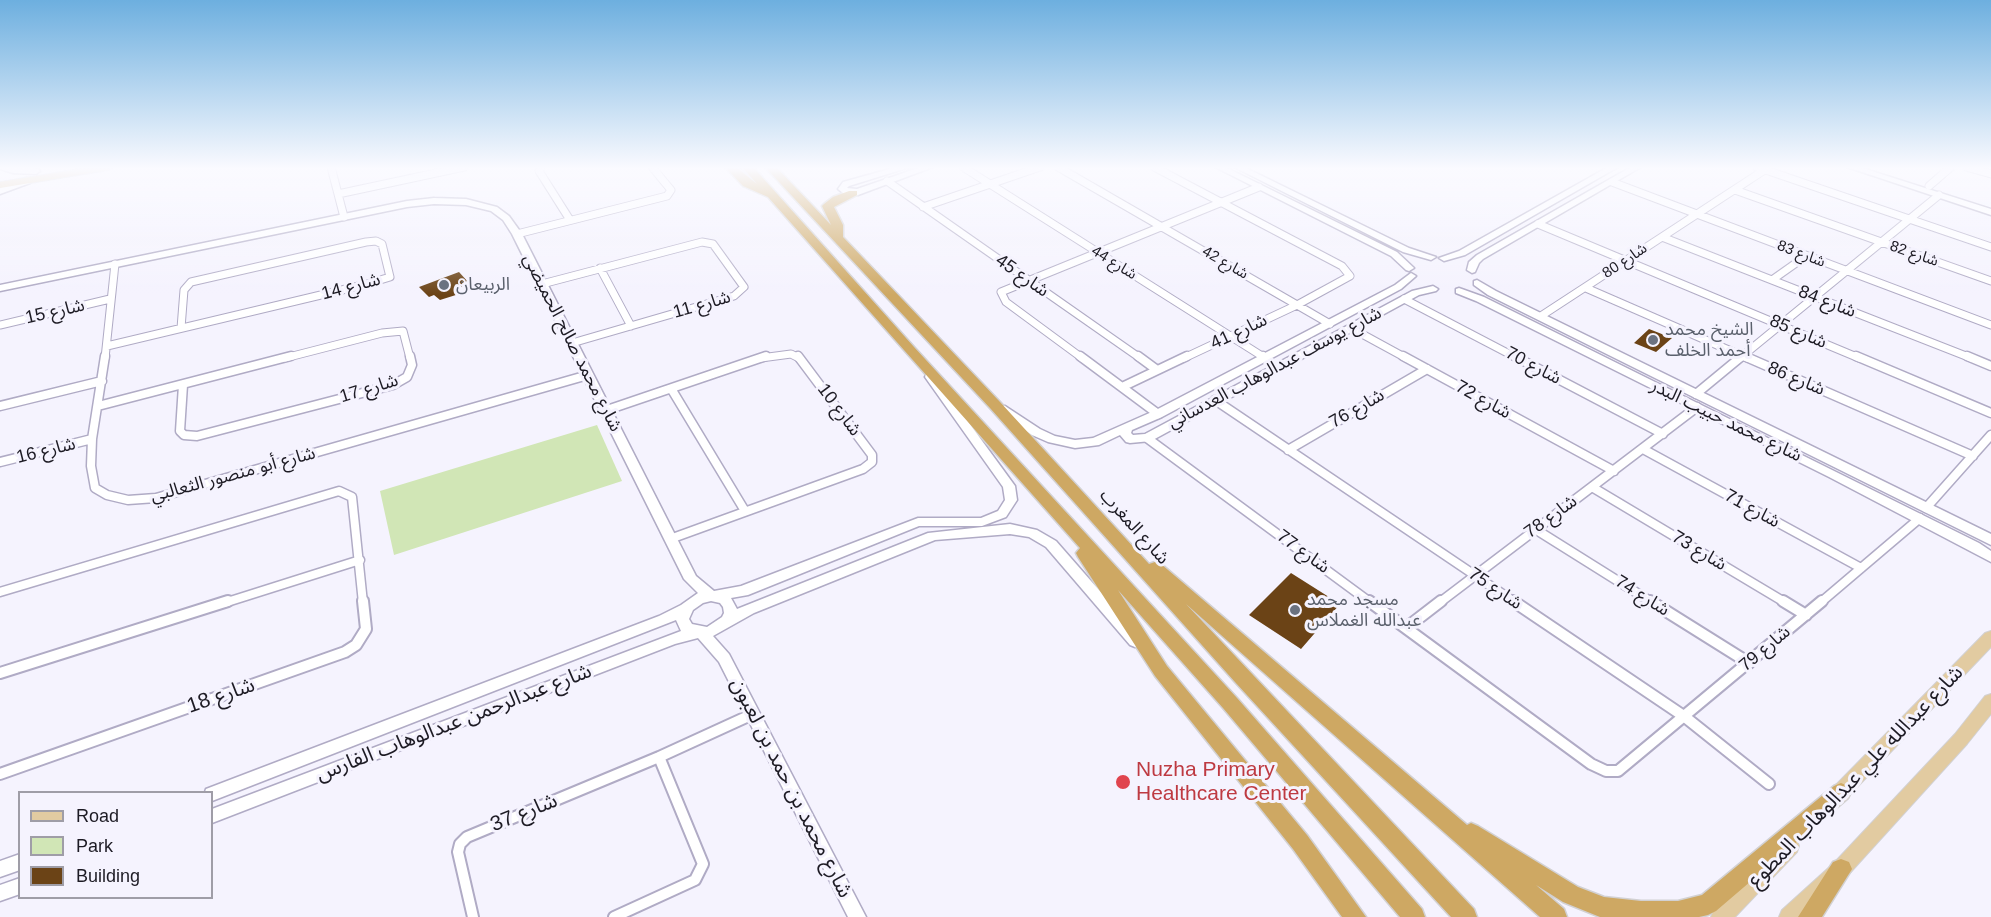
<!DOCTYPE html>
<meta charset="utf-8">
<style>
body{margin:0}
#map{position:relative;width:1991px;height:917px;overflow:hidden;background:#f5f3fe;font-family:Helvetica,sans-serif}
canvas{display:block}
.legend{position:absolute;left:18px;top:791px;width:195px;height:108px;box-sizing:border-box;background:#f5f3fe;border:2px solid #9f9da7;margin:0;padding:8px 10px;list-style:none;font-size:18px;color:#1d1b24}
.legend li{display:flex;align-items:center;gap:12px;height:30px}
.legend b{width:30px;border:2px solid #9f9da7}
</style>
<div id="map">
<canvas width="1991" height="917"></canvas>
<ul class="legend">
<li><b style="height:8px;background:#e2cba1"></b>Road</li>
<li><b style="height:16px;background:#d1e6b6"></b>Park</li>
<li><b style="height:16px;background:#6b4316"></b>Building</li>
</ul>
</div>
<script>
const c = document.querySelector('canvas').getContext('2d');
c.lineJoin = 'round';
function paint(path, color) { c.fillStyle = color; c.fill(path, 'evenodd'); }
const shape = rows => new Path2D(rows.map(r => 'M' + r).join(''));
function strokePath(path, color, width, dash) { c.strokeStyle = color; c.lineWidth = width; c.lineCap = dash ? 'butt' : 'round'; c.setLineDash(dash || []); c.stroke(path); }
function write(font, color, halo, rows, align = 'center') {
  c.font = font + ' Helvetica,"Noto Sans Arabic",sans-serif'; c.lineWidth = 6; c.setLineDash([]); c.textBaseline = 'middle'; c.strokeStyle = halo; c.fillStyle = color; for (const [text, x, y, turn = 0] of rows) {
    c.save(); c.translate(x, y); c.rotate((+turn || 0) * Math.PI / 180); c.textAlign = isNaN(turn) ? turn : align; if (halo) c.strokeText(text, 0, 0); c.fillText(text, 0, 0); c.restore();
  }
}
paint(shape([
 [597,425,622,481,394,555,380,491]
]), '#d1e6b6');
paint(shape([
 [459,272,469,283,455,290,459,294,440,300,434,295,429,297,419,287],
 [1649,329,1672,338,1656,352,1634,343],
 [1291,573,1340,604,1301,649,1249,615]
]), '#6b4316');
const streetFar2 = shape([
 [331,167,344,217],
 [541,167,539,171,570,220],
 [963,167,1265,358],
 [1058,167,1330,324],
 [1154,167,1342,266,1350,276,1297,305,1184,358],
 [1757,167,1991,247],
 [1966,167,1991,174],
 [887,181,1140,358],
 [1612,182,1991,325],
 [1929,186,1951,167],
 [1735,190,1991,281],
 [338,194,464,167],
 [923,207,1040,167],
 [1538,224,1859,358],
 [517,234,667,196,671,190,652,167],
 [1662,237,1971,358],
 [600,268,631,326],
 [1772,280,1806,256],
 [542,284,702,242,713,244,744,287,734,296,572,343],
 [1586,288,1747,358],
 [1404,299,1517,358],
 [1541,316,1769,167],
 [0,325,110,299],
 [1351,328,1406,358],
 [107,346,367,284,390,277,382,244,376,241,366,242,191,282,184,290,181,328],
 [105,358,115,264],
 [285,358,382,333,403,331,410,358],
 [761,358,791,354,799,358],
 [1082,358,1006,302,1001,292,1259,187],
 [1740,358,1939,195]
]);
const streetFar1 = shape([
 [105,356,92,439,91,466,95,488,107,495,128,500,156,498,588,375],
 [1080,356,1158,414],
 [1138,356,1157,370],
 [1263,356,1265,358],
 [1403,356,1614,471],
 [1514,356,1663,434],
 [1744,356,1973,456],
 [1856,356,1991,413],
 [1967,356,1991,366],
 [183,385,180,431,184,435,197,436,393,385,407,377,412,365,410,356],
 [1122,387,1187,356],
 [672,390,745,511],
 [1696,394,1742,356],
 [1215,400,1516,603],
 [0,406,102,381],
 [98,406,291,356],
 [607,410,766,356],
 [1147,438,1371,603],
 [1643,449,1861,568],
 [1288,450,1427,369],
 [0,462,92,439],
 [1592,487,1786,603],
 [1926,508,1991,435],
 [1535,529,1653,603],
 [670,539,863,469,872,462,872,455,798,356],
 [0,592,339,491,352,497,363,603],
 [224,603,360,560],
 [1439,603,1697,407],
 [1820,603,1920,518]
]);
const street = shape([
 [1369,601,1591,764,1606,771,1618,771,1822,601],
 [1513,601,1685,717,1769,784],
 [1650,601,1749,663],
 [1783,601,1806,615],
 [1406,628,1441,601],
 [0,673,228,601],
 [0,774,345,652,356,645,366,629,363,601],
 [473,917,458,852,460,844,467,837,659,757,753,714],
 [614,917,695,880,703,864,659,757]
]);
const secondary = shape([
 [0,167,36,168,40,171,36,174,13,173,0,169,0,167],
 [897,167,910,167,849,186,847,188,857,189,921,167,933,167,858,195,843,193,838,189,843,182,897,167],
 [1215,167,1225,167,1397,252,1414,268,1409,271,1406,270,1391,256,1215,167],
 [1234,167,1244,167,1409,248,1436,257,1431,260,1403,252,1234,167],
 [1608,167,1618,167,1465,255,1444,261,1439,258,1459,251,1608,167],
 [1631,167,1641,167,1483,259,1479,263,1475,272,1472,273,1467,270,1469,262,1477,255,1631,167],
 [1847,167,1859,167,1991,209,1991,215,1847,167],
 [27,178,30,179,30,183,0,194,0,188,27,178],
 [434,198,466,199,497,207,509,216,522,234,696,576,714,591,741,586,918,518,981,518,998,511,1005,500,1003,487,925,377,926,375,934,375,1015,486,1017,500,1006,517,982,526,919,526,748,595,731,598,737,609,928,533,1010,524,1037,530,1056,541,1140,637,1142,641,1140,645,1135,647,1130,645,1046,547,1029,537,1010,534,935,540,754,613,713,636,729,654,866,917,848,917,719,662,698,638,675,644,212,823,212,809,681,631,676,620,212,801,212,792,205,792,206,789,659,616,681,605,698,593,684,579,512,234,503,220,491,211,466,205,434,204,407,207,0,291,0,285,407,201,434,198],
 [711,601,720,603,723,607,724,613,722,617,707,627,692,624,689,619,693,610,703,603,711,601],
 [1411,273,1416,276,1401,289,1162,417,1132,430,1131,433,1133,435,1145,434,1412,291,1433,286,1438,289,1436,291,1419,295,1151,441,1130,443,1126,442,1120,435,1099,445,1075,448,1048,442,1032,435,995,409,997,406,1005,406,1040,429,1055,436,1075,440,1093,438,1154,411,1395,285,1411,273],
 [1477,280,1496,291,1991,534,1991,545,1488,295,1474,285,1474,281,1477,280],
 [1459,288,1484,297,1979,543,1991,551,1991,562,1829,477,1476,301,1456,293,1456,289,1459,288],
 [20,854,20,870,0,877,0,861,20,854],
 [20,878,20,894,0,901,0,885,20,878]
]);
const primary = shape([
 [92,167,113,167,108,170,0,188,0,182,92,167],
 [1991,631,1991,647,1840,805,1834,807,1828,805,1825,799,1828,793,1985,633,1991,631],
 [1991,694,1991,714,1967,744,1848,875,1803,917,1779,917,1782,910,1834,863,1955,734,1985,696,1991,694],
 [1790,837,1797,840,1799,846,1797,852,1735,917,1711,917,1714,910,1783,840,1790,837]
]);
const highway = shape([
 [725,167,736,167,757,184,742,167,753,167,914,347,1237,698,1422,909,1425,917,1400,917,1223,708,1118,590,1167,666,1307,835,1366,917,1342,917,1293,849,1155,676,1078,557,1076,553,1080,548,768,197,743,186,725,167],
 [765,167,776,167,831,225,822,206,824,204,833,197,849,191,857,191,857,195,834,207,843,225,843,237,1000,402,1149,564,1155,562,1161,564,1467,825,1471,823,1478,826,1578,887,1604,897,1641,901,1678,901,1702,895,1834,786,1841,783,1848,786,1851,792,1848,798,1716,911,1708,915,1699,917,1600,917,1563,902,1536,885,1564,909,1567,917,1540,917,1186,604,1474,909,1477,917,1451,917,1235,682,990,408,765,167],
 [1841,859,1849,862,1852,869,1822,917,1798,917,1833,862,1841,859]
]);
strokePath(streetFar2, '#b0abc5', 9);
strokePath(streetFar1, '#b0abc5', 11);
strokePath(street, '#b0abc5', 14);
strokePath(secondary, '#b0abc5', 3);
strokePath(primary, '#d2d1d3', 2);
strokePath(highway, '#d2d1d3', 3);
strokePath(streetFar2, '#fff', 7);
strokePath(streetFar1, '#fff', 8);
strokePath(street, '#fff', 10);
paint(secondary, '#fff');
paint(primary, '#e2cba1');
paint(highway, '#cea863');
const sky = c.createLinearGradient(0, 0, 0, 295);
sky.addColorStop(0, '#6dafdf');
sky.addColorStop(0.57, '#fafaff');
sky.addColorStop(1, '#fafaff00');
c.fillStyle = sky;
c.fillRect(0, 0, 1991, 295);
for (const [x, y, r, color] of [
 [444,285,6,"#6b7280"],
 [1653,340,6,"#6b7280"],
 [1295,610,6,"#6b7280"],
 [1123,782,8,"#e0444e"]
]) { const dot = new Path2D(); dot.arc(x, y, r, 0, 2 * Math.PI); c.fillStyle = color; c.fill(dot); strokePath(dot, '#f5f3fe', 2); }
write('15px', '#1d1b24', '#f5f3fe', [
 ["شارع 83",1801,254,21],
 ["شارع 82",1914,254,19],
 ["شارع 80",1625,261,-34],
 ["شارع 44",1114,263,32],
 ["شارع 42",1225,263,30]
]);
write('18px', '#1d1b24', '#f5f3fe', [
 ["شارع 45",1022,276,35],
 ["شارع 14",351,287,-15],
 ["شارع 84",1827,302,21],
 ["شارع 11",702,305,-16],
 ["شارع 15",55,312,-13],
 ["شارع 41",1239,332,-25],
 ["شارع 85",1798,332,23],
 ["شارع محمد صالح الحميضي",572,343,63],
 ["شارع 70",1533,366,28],
 ["شارع يوسف عبدالوهاب العدساني",1275,368,-28],
 ["شارع 86",1796,379,23],
 ["شارع 17",369,389,-17],
 ["شارع 72",1483,400,29],
 ["شارع 76",1357,409,-30],
 ["شارع 10",839,410,53],
 ["شارع محمد حبيب البدر",1726,421,26],
 ["شارع 16",46,451,-14],
 ["شارع أبو منصور الثعالبي",233,475,-15],
 ["شارع 71",1752,509,29],
 ["شارع 78",1551,517,-36],
 ["شارع المغرب",1134,527,48],
 ["شارع 73",1699,551,31],
 ["شارع 77",1303,552,36],
 ["شارع 75",1495,589,34],
 ["شارع 74",1642,596,32],
 ["شارع 79",1765,649,-40]
]);
write('18px', '#5b616d', '#f5f3fe', [
 ["الربيعان",456,285],
 ["الشيخ محمد",1665,330],
 ["أحمد الخلف",1665,351],
 ["مسجد محمد",1307,600],
 ["عبدالله الغملاس",1307,621]
], 'left');
write('21px', '#1d1b24', '#f5f3fe', [
 ["شارع 18",221,696,-19],
 ["شارع عبدالرحمن عبدالوهاب الفارس",454,723,-21],
 ["شارع عبدالله علي عبدالوهاب المطوع",1856,777,-46],
 ["شارع محمد بن حمد بن لعبون",791,788,63],
 ["شارع 37",524,813,-22]
]);
write('21px', '#be3a42', '#f5f3fe', [
 ["Nuzha Primary",1136,770],
 ["Healthcare Center",1136,794]
], 'left');
</script>
